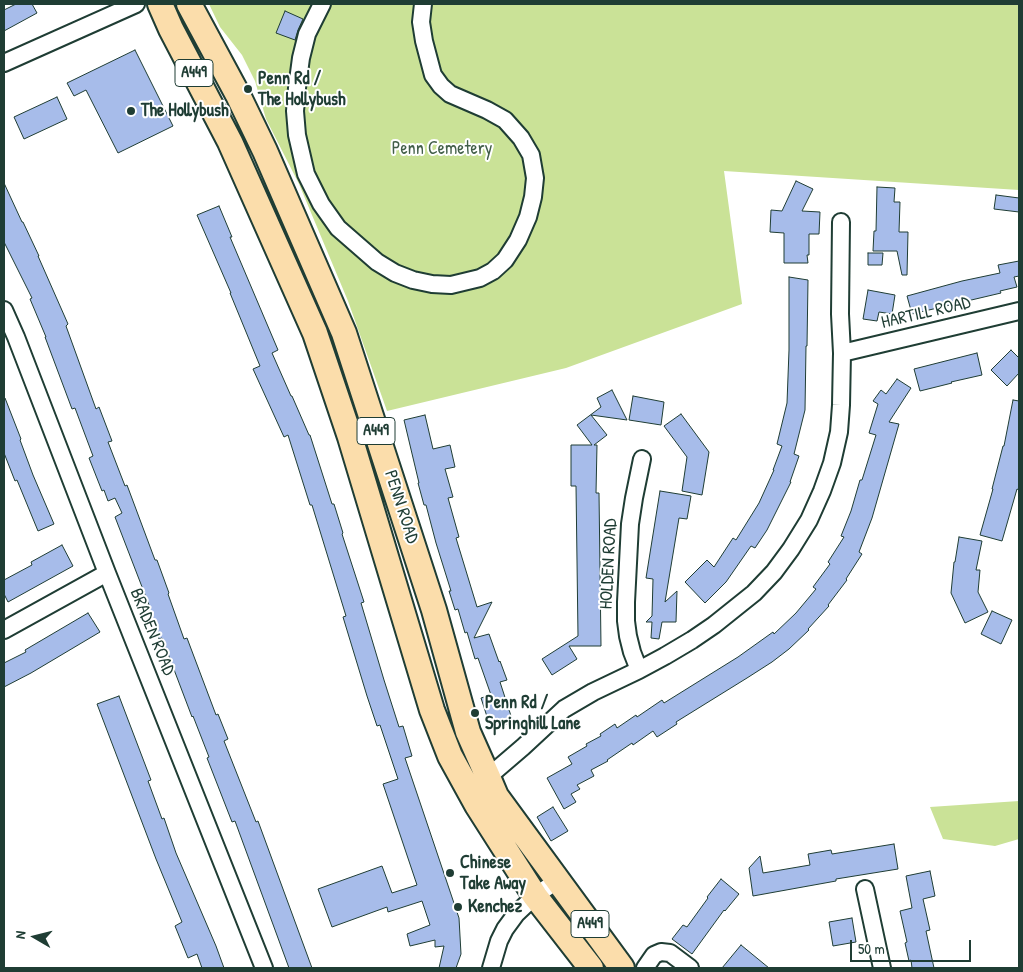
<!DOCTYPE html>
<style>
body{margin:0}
#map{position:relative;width:1023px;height:972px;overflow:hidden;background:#fff;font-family:"Patrick Hand",sans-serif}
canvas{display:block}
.frame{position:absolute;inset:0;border:5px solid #1f3d34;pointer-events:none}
.north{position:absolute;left:10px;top:912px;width:50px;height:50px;-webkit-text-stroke:4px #fff;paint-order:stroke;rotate:278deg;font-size:14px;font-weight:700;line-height:20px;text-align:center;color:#1f3d34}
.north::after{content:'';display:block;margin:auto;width:18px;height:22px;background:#1f3d34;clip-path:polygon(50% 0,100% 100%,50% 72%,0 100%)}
.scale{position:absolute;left:850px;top:940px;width:121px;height:22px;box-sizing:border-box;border:2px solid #1f3d34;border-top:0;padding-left:6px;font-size:15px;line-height:18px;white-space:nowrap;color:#1f3d34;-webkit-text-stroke:4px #fff;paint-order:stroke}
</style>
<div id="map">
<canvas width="1023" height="972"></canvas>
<div class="frame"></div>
<div class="north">N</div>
<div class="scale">50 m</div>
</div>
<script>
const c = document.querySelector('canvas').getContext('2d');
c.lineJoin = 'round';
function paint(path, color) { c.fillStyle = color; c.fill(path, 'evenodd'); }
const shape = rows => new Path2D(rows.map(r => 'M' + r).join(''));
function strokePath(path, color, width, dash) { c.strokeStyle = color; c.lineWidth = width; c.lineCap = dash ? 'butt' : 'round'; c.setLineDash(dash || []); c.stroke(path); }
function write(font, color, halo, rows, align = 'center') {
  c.font = font + ' "Patrick Hand",sans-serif'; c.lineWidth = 4; c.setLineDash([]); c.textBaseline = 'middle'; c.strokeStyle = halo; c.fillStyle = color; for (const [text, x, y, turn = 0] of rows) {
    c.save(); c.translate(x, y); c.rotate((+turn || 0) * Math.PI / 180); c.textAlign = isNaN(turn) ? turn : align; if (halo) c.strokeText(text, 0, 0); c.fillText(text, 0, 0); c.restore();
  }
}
paint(shape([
 [209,4,1019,4,1019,190,724,171,742,304,566,368,387,411,348,301,299,184,266,119,255,81,242,55,220,27],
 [1019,801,1019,839,995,846,943,839,930,807]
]), '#cae297');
const building = shape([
 [16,4,32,4,37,13,4,31,4,10,16,4],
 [285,11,303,19,298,30,295,40,276,33,285,11],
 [135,50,173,126,118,153,86,90,74,96,67,83,135,50],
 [57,97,67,119,24,139,14,117,57,97],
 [796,181,813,189,802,211,820,212,819,234,809,234,809,255,807,255,808,263,784,263,784,233,770,232,771,210,782,211,796,181],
 [4,183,22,222,23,222,39,256,38,256,68,324,66,326,96,409,99,407,112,441,108,442,125,486,127,485,155,560,157,560,169,593,168,594,184,639,187,638,216,715,218,714,228,739,224,741,256,822,258,821,312,968,289,968,235,821,232,822,207,758,209,757,193,716,192,717,162,638,159,639,147,605,149,605,115,517,122,513,115,498,108,501,104,490,102,491,89,458,93,456,75,408,72,409,45,337,46,337,30,299,32,298,4,242,4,183],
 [877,187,895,188,894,202,900,202,899,232,908,232,907,275,902,275,897,251,873,251,874,231,876,231,877,187],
 [996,195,1019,198,1019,212,994,209,996,195],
 [219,206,232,237,230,237,278,350,272,353,291,396,292,396,309,435,310,435,332,504,334,504,343,533,342,534,364,602,361,603,384,680,399,727,403,726,412,756,405,758,459,918,461,954,456,968,439,968,444,946,435,947,435,940,410,946,407,934,430,925,422,901,388,912,387,907,332,927,318,889,382,866,392,893,417,885,383,784,398,779,380,725,377,726,367,696,343,617,346,616,312,505,310,505,288,435,284,437,253,369,260,366,230,293,231,293,197,215,219,206],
 [868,253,883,253,882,265,868,265,868,253],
 [1019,261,1019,276,1014,277,1017,287,1000,291,1001,293,912,314,907,296,962,281,1000,273,998,265,1019,261],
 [789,277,808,280,807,346,806,346,805,410,794,454,799,456,790,482,791,482,767,530,755,548,751,546,726,582,705,603,685,582,707,560,714,567,733,538,736,540,759,503,774,470,773,470,782,446,777,444,787,403,789,350,789,277],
 [868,290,895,295,892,314,879,312,877,321,863,319,868,290],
 [1011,350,1019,358,1019,373,1007,386,991,370,1011,350],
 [977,353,982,375,951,382,952,383,920,391,914,369,977,353],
 [897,379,911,388,889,422,899,424,872,518,859,552,862,554,846,579,847,580,828,605,829,606,808,629,809,630,789,649,772,662,747,678,676,722,677,724,657,737,653,731,633,745,632,743,607,760,608,761,591,770,594,776,577,785,580,789,571,794,576,802,564,809,547,778,572,764,568,757,587,746,586,744,601,736,600,734,615,724,617,728,636,715,637,717,662,700,664,703,738,657,773,632,774,634,796,613,816,589,813,587,830,564,828,562,844,537,841,536,851,511,860,480,862,480,876,435,869,433,878,404,873,401,881,390,886,394,897,379],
 [612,390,627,420,591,415,607,435,594,445,597,445,596,493,599,493,601,646,569,646,577,659,552,675,542,659,578,636,576,486,571,486,571,445,592,445,577,425,601,407,597,398,612,390],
 [633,396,664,402,661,425,629,420,633,396],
 [4,398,5,398,21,439,20,440,33,475,54,524,38,531,17,480,15,481,4,453,4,398],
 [1013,400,1019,401,1019,490,1017,489,1002,541,980,535,993,489,992,489,1003,446,1004,446,1013,400],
 [681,414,709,452,702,495,682,491,687,457,664,426,681,414],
 [425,415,433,449,450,445,455,467,445,469,453,497,448,498,459,537,456,538,477,607,492,602,474,638,489,634,499,662,500,661,507,680,500,682,513,722,491,729,481,698,491,695,478,658,475,659,467,632,465,633,458,609,455,610,449,591,451,591,436,543,426,505,424,505,418,483,419,483,404,420,425,415],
 [660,491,691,496,687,519,679,518,665,602,677,591,676,622,662,622,659,639,651,638,652,622,646,622,652,616,653,579,646,578,660,491],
 [959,537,982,541,976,570,980,570,978,592,988,612,965,623,951,593,954,562,955,562,959,537],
 [62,545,73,566,8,602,4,594,4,580,32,565,31,562,62,545],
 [992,611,1012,620,1001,644,981,634,992,611],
 [88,613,100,632,31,673,4,687,4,663,26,652,25,650,88,613],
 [119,696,151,780,148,781,162,819,164,818,176,853,216,946,224,968,202,968,197,954,188,958,175,926,182,922,156,859,97,704,119,696],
 [553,807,568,831,551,841,537,817,553,807],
 [894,844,898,869,836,879,836,881,753,896,749,868,760,856,763,873,810,865,808,854,831,850,832,854,894,844],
 [930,871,935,896,923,899,930,930,926,931,934,968,912,968,911,960,909,961,905,943,907,942,900,911,912,908,906,876,930,871],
 [721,879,739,894,725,911,724,910,692,954,672,939,683,925,687,927,708,898,707,897,721,879],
 [852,918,856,942,833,946,829,922,852,918],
 [741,945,769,968,722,968,741,945]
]);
paint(building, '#a7bcea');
strokePath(building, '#1f3d34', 1);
const minor = shape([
 [322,4,307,34,301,58,297,88,295,111,297,135,306,174,321,204,338,228,377,262,395,273,413,280,432,284,451,285,480,278,493,271,505,260,518,240,528,217,533,197,535,178,531,155,521,138,505,120,487,110,450,94,441,86,433,75,424,41,421,22,423,4],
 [4,63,136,4],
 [4,310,16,337,107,573,264,968],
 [842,353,1019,311],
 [4,630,107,573],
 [639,670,632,652,628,636,626,621,626,602,630,524,634,498,642,459],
 [488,777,523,747,564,709,593,692,639,670,665,656,692,640,714,625,754,593,774,572,791,549,809,520,822,491,832,463,839,432,841,405,842,353,840,314,841,222],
 [865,889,882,968],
 [491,968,499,941,505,929,516,914,535,896,558,880],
 [645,968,654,955,661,952,670,953,690,968]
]);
const highway = shape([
 [160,4,171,29,230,142,315,333,350,437,432,710,450,756,477,805,535,896,591,968],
 [189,4,238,95,265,151,344,333,434,610,468,732,488,777,496,796,622,968]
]);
strokePath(minor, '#1f3d34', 20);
strokePath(highway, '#1f3d34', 28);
strokePath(minor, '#fff', 16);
strokePath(highway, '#fbddab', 24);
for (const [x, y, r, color] of [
 [248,89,5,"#1f3d34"],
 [131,111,5,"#1f3d34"],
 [475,713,5,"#1f3d34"],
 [450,873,5,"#1f3d34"],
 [458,907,5,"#1f3d34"]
]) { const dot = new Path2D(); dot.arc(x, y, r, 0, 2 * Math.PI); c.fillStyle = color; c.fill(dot); strokePath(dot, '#fff', 2); }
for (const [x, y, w] of [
 [194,73,38],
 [376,431,38],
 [590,924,38]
]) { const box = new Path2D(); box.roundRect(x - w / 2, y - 13.5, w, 27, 4); c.fillStyle = '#fff'; c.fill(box); strokePath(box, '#1f3d34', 1); }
write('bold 16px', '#1f3d34', null, [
 ["A449",194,73],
 ["A449",376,431],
 ["A449",590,924]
]);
write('bold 18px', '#1f3d34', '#fff', [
 ["Penn Rd /",258,79],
 ["The Hollybush",258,100],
 ["The Hollybush",141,111],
 ["Penn Rd /",485,703],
 ["Springhill Lane",485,724],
 ["Chinese",460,863],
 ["Take Away",460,884],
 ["Kenchez",468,907]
], 'left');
write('18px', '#415e48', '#fff', [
 ["Penn Cemetery",442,149]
]);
write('18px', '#1f3d34', '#fff', [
 ["HARTILL ROAD",926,313,-13],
 ["PENN ROAD",401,507,72],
 ["HOLDEN ROAD",609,564,-87],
 ["BRADEN ROAD",152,632,68]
]);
</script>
